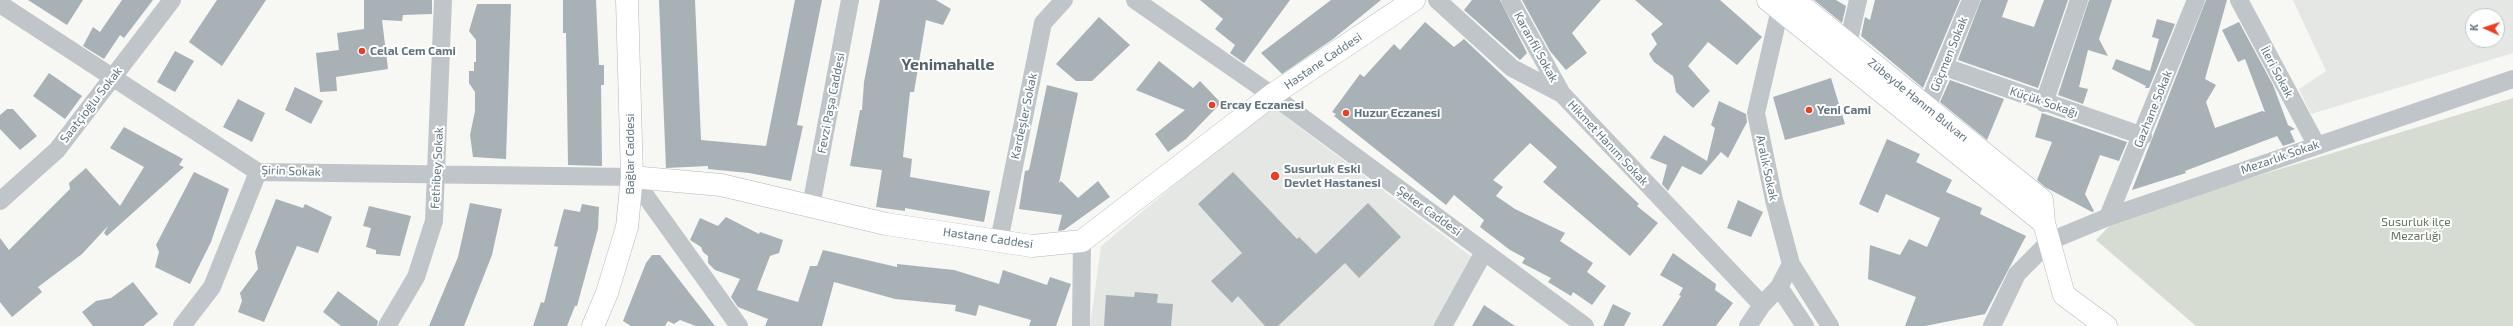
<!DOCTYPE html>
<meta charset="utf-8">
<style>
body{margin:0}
#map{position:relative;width:2513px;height:326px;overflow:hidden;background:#f7f7f4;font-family:"Exo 2",sans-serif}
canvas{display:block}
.north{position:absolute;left:2465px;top:8px;width:40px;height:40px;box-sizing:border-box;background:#fff;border:1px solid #c0c8cc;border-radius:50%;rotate:273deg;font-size:11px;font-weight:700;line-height:16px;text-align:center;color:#617580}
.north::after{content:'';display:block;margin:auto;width:14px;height:18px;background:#e74124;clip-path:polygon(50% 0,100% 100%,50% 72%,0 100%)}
</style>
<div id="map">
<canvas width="2513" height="326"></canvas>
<div class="north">K</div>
</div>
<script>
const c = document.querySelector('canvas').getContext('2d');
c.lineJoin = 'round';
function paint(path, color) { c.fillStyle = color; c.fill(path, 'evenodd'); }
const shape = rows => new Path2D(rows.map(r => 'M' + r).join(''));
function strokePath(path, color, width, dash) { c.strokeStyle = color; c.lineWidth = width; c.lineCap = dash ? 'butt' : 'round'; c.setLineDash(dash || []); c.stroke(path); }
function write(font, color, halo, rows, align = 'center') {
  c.font = font + ' "Exo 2",sans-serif'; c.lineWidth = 4; c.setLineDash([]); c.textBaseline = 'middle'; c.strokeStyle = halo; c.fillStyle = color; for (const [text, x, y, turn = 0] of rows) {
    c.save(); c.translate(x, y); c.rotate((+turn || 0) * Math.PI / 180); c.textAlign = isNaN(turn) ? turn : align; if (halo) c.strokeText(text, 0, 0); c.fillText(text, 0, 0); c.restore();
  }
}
paint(shape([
 [2293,0,2513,0,2513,53,2311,114,2299,89,2326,71],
 [2473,16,2497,16,2497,40,2473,40],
 [1270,105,1472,257,1434,326,1090,326,1101,246]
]), '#e5e7e5');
paint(shape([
 [2513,98,2513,326,2196,326,2096,240,2116,219]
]), '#d7dcd3');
paint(shape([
 [28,0,83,0,67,25],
 [122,0,153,0,124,38,120,35,104,59,83,46,93,27,100,32],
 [217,0,266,0,222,66,189,42],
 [364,0,432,0,432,14,403,15,402,21,382,20,388,69,336,77,337,91,320,92,316,53,339,50,337,33,364,29],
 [563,0,596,0,599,65,604,65,604,85,601,85,602,166,568,165,566,33,563,33],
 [659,0,695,0,701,140,766,146,795,0,822,0,797,125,803,126,791,181,749,173,708,169,708,166,666,168],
 [880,0,936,0,951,9,943,25,926,20,914,92,910,92,903,157,912,159,910,177,990,191,984,222,905,208,905,211,876,207,882,170,850,166,860,110,862,110,864,82],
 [1200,0,1290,0,1244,63,1230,53,1235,45,1215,29,1223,19],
 [1331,0,1381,0,1333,39,1282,74,1261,53],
 [1472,0,1500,0,1527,53,1520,60,1464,10],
 [1522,0,1601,0,1572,33,1587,53,1566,70,1550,51],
 [1635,0,1720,0,1762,37,1737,65,1708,42,1688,66,1710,91,1693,108,1676,92,1673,76,1654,62,1649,54,1657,44,1651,34,1663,24],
 [1814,0,1836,0,1846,6,1842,23],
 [1875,0,1960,0,1923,88,1861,36,1865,17,1870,20],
 [1981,0,2008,0,2002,17,2034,27,2044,0,2068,0,2038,88,1958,60],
 [2089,0,2112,0,2099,39,2108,56,2088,50,2079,87,2088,89,2083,104,2058,95],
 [2206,0,2227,0,2205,79,2216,85,2206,102,2215,128,2262,111,2265,112,2245,59,2238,62,2222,30,2239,22,2273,85,2288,125,2295,129,2290,131,2295,142,2283,146,2277,136,2185,171,2186,173,2132,190],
 [477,4,511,4,506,159,473,157,470,135,475,111,475,92,469,83,469,71,474,71,474,62,476,62,476,40,469,31],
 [1099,17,1130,45,1092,81,1076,81,1056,64],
 [2157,19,2175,24,2149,88,2145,88,2146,86,2112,69,2116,59,2150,71,2159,39,2152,37],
 [1425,22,1454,47,1464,39,1639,204,1637,206,1658,223,1630,256,1543,182,1557,167,1530,143,1493,180,1503,187,1496,196,1515,209,1565,233,1560,241,1593,263,1587,272,1606,286,1592,305,1573,292,1571,296,1548,282,1551,278,1522,263,1525,258,1510,250,1480,227,1484,220,1454,195,1446,205,1334,116,1336,114,1332,112,1360,74,1364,77,1394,44,1400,50],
 [175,51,194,61,175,92,157,82],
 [1159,61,1193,88,1200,81,1221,103,1186,139,1168,152,1155,134,1185,110,1136,90],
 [49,73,82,96,65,119,33,96],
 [1831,78,1845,124,1785,140,1773,97],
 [1950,80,2004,99,1987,140,1940,102],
 [1047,85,1078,93,1059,183,1061,181,1078,198,1098,181,1110,197,1064,230,1058,231,1062,215,1019,209,1025,171,1029,170],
 [295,87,323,101,311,124,285,110],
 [238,99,265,113,252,142,223,127],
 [1719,101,1746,114,1747,122,1728,158,1721,152,1701,175,1682,166,1668,191,1662,184,1667,165,1650,158,1664,135,1707,161,1715,128,1711,125],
 [7,109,13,109,37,136,20,150,0,129,0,115],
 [2042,113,2127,142,2119,161,2100,155,2085,194,2094,211,2092,212,2045,187,2037,180,2052,142,2035,137],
 [124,127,183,159,179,165,184,167,107,236,104,233,108,226,82,254,38,287,42,292,12,317,0,302,0,238,9,250,70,189,69,183,86,168,120,206,144,167,110,148],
 [1887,139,1920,154,1916,162,1952,180,1946,192,1982,208,1980,214,2026,236,1985,314,1925,326,1905,326,1916,297,1868,279,1870,245,1900,255,1909,239,1927,247,1940,218,1886,194,1878,213,1859,204],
 [194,172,229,189,211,242,190,284,155,267,159,252,156,245],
 [1233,172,1297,239,1299,237,1316,254,1368,203,1401,237,1359,278,1345,263,1278,326,1265,326,1238,296,1232,303,1211,281,1242,253,1198,204],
 [276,199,303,208,305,204,332,217,318,253,297,246,264,322,238,312,242,301,240,293,258,269,255,252],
 [1738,200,1763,212,1751,237,1727,228],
 [470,203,502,209,492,255,464,326,429,326,458,257],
 [582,204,599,207,598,229,577,306,575,306,567,326,533,326,541,302,544,303,558,247,554,246,564,209,580,212],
 [369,206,411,216,400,256,376,254,376,250,366,247,371,228,363,226],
 [726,217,759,234,760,232,783,240,779,253,770,256,757,290,798,302,810,266,817,266,823,250,897,267,897,264,954,270,999,284,1003,270,1047,285,1050,277,1071,284,1056,326,1029,326,1031,320,979,305,976,316,955,311,956,305,895,299,834,282,822,326,765,326,768,319,738,307,731,297,740,279,715,270,708,263,708,256,703,252,701,247,690,240,700,218,718,226],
 [1673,253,1716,284,1715,290,1733,303,1716,326,1662,326,1681,296,1679,295,1683,288,1660,275],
 [652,255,660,255,715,326,696,326,680,320,674,324,668,321,665,326,631,326,623,321,646,263],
 [133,282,158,314,143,326,93,326,82,312,96,301,111,298],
 [338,291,378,321,377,326,341,326,323,312],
 [1135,292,1158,294,1157,303,1173,304,1171,326,1104,326,1106,295,1134,297],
 [1613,304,1631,313,1624,326,1603,326],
 [1484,305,1515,326,1472,326]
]), '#a7b1b6');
const secondary = shape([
 [1768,0,2044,223],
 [1794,0,2042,200,2044,223,2064,295,2106,326],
 [632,177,721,185,886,224,1032,246,1082,241,1272,95,1414,0],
 [593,326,607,293,627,227,632,177,627,0]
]);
strokePath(secondary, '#b2b9bd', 23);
strokePath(shape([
 [1135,0,1272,95,1585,326],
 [1437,0,1512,68,1562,94,1762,305],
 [1510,0,1562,94],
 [1778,0,1780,9,1756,113,1774,200,1791,264,1830,326],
 [2239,0,2316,144],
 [0,4,258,172,632,177,739,326],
 [1848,44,1858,0],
 [1945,67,2143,136],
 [2044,103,2079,0],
 [1927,107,1971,0],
 [0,201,57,150,172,0],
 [811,206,850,0],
 [2108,217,2196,0],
 [999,241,1043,23,1064,0],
 [1779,287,1805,326],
 [182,326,212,287,258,172],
 [387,326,416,277,434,221,443,0],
 [1081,326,1082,241],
 [1443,326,1484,252],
 [1748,326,1762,305,1779,287,1791,264],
 [1992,326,2017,274,2050,241,2108,217,2513,79]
]), '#bfc5c8', 18);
strokePath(secondary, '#fff', 22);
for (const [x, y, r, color] of [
 [362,51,4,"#e74124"],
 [1212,105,4,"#e74124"],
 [1809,110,4,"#e74124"],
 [1346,113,4,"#e74124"],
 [1275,176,5,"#e74124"]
]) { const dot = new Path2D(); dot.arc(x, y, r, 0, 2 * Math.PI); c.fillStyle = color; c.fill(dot); strokePath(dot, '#fff', 1.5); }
write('12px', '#617580', '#fff', [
 ["Karanfil Sokak",1536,47,61],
 ["Göçmen Sokak",1949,54,-68],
 ["Hastane Caddesi",1323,61,-34],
 ["İleri Sokak",2277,72,62],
 ["Zübeyde Hanım Bulvarı",1918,100,39],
 ["Küçük Sokağı",2044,102,19],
 ["Fevzi Paşa Caddesi",831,103,-79],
 ["Saatçioğlu Sokak",91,105,-52],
 ["Gazhane Sokak",2153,109,-68],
 ["Kardeşler Sokak",1024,116,-78],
 ["Hikmet Hanım Sokak",1608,143,47],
 ["Bağlar Caddesi",630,154,-90],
 ["Mezarlık Sokak",2280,157,-19],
 ["Fethibey Sokak",437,168,-87],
 ["Aralık Sokak",1767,168,78],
 ["Şirin Sokak",291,171,2],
 ["Şeker Caddesi",1429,211,36],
 ["Hastane Caddesi",988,238,8]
]);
write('bold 12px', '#617580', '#fff', [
 ["Celal Cem Cami",370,51],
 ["Ercay Eczanesi",1220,105],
 ["Yeni Cami",1817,110],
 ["Huzur Eczanesi",1354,113],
 ["Susurluk Eski",1284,169],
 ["Devlet Hastanesi",1284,183]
], 'left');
write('12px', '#667760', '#fff', [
 ["Susurluk ilçe",2416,222],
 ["Mezarlığı",2416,236]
]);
write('bold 16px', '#53626a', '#fff', [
 ["Yenimahalle",948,65]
]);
</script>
